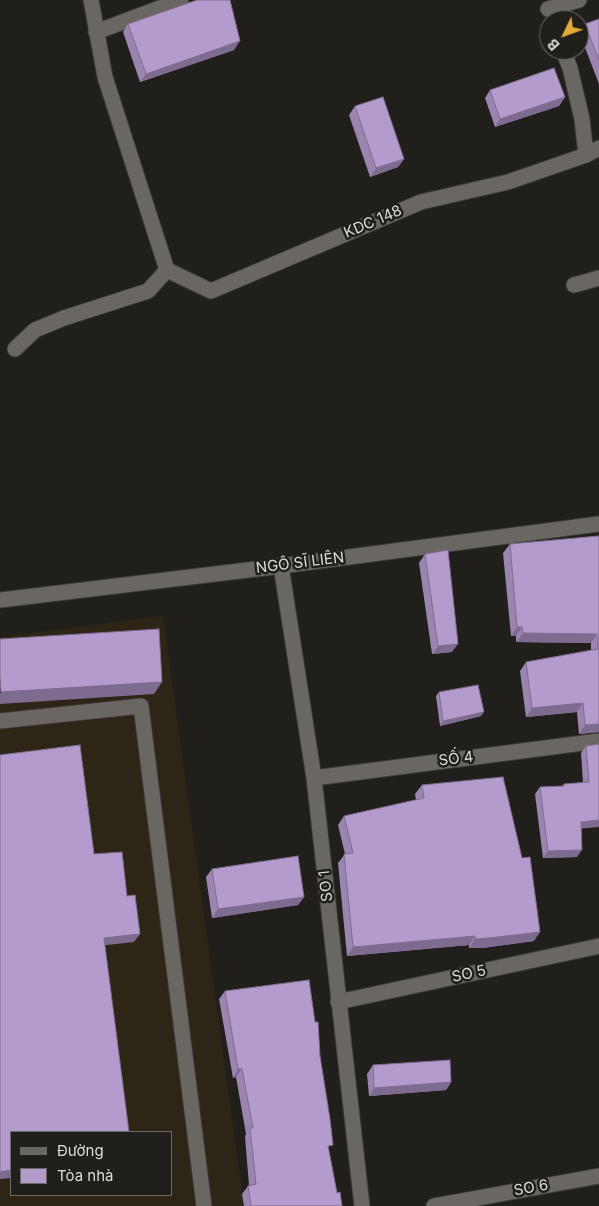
<!DOCTYPE html>
<meta charset="utf-8">
<style>
body{margin:0}
#map{position:relative;width:599px;height:1206px;overflow:hidden;background:#211f1b;font-family:Inter,sans-serif}
canvas{display:block}
.legend{position:absolute;left:10px;top:1131px;width:162px;height:65px;box-sizing:border-box;background:#211f1b;border:1px solid #6c6a67;margin:0;padding:6px 9px;list-style:none;font-size:15px;color:#dddbd9}
.legend li{display:flex;align-items:center;gap:10px;height:25px}
.legend b{width:25px;border:1px solid #6c6a67}
.north{position:absolute;left:539px;top:10px;width:50px;height:50px;box-sizing:border-box;background:#211f1b;border:1px solid #6c6a67;border-radius:50%;rotate:228deg;font-size:14px;font-weight:700;line-height:20px;text-align:center;color:#dddbd9}
.north::after{content:'';display:block;margin:auto;width:18px;height:22px;background:#e6ac36;clip-path:polygon(50% 0,100% 100%,50% 72%,0 100%)}
</style>
<div id="map">
<canvas width="599" height="1206"></canvas>
<ul class="legend">
<li><b style="height:6px;background:#6a6763"></b>Đường</li>
<li><b style="height:14px;background:#b49bcd"></b>Tòa nhà</li>
</ul>
<div class="north">B</div>
</div>
<script>
const c = document.querySelector('canvas').getContext('2d');
c.lineJoin = 'round';
function paint(path, color) { c.fillStyle = color; c.fill(path, 'evenodd'); }
const shape = rows => new Path2D(rows.map(r => 'M' + r).join(''));
function strokePath(path, color, width, dash) { c.strokeStyle = color; c.lineWidth = width; c.lineCap = dash ? 'butt' : 'round'; c.setLineDash(dash || []); c.stroke(path); }
function write(font, color, halo, rows, align = 'center') {
  c.font = font + ' Inter,sans-serif'; c.lineWidth = 5; c.setLineDash([]); c.textBaseline = 'middle'; c.strokeStyle = halo; c.fillStyle = color; for (const [text, x, y, turn = 0] of rows) {
    c.save(); c.translate(x, y); c.rotate((+turn || 0) * Math.PI / 180); c.textAlign = isNaN(turn) ? turn : align; if (halo) c.strokeText(text, 0, 0); c.fillText(text, 0, 0); c.restore();
  }
}
paint(shape([
 [163,616,244,1206,0,1206,0,637],
 [11,1132,171,1132,171,1195,11,1195]
]), '#2d2515');
const service = shape([
 [0,721,141,706,204,1206]
]);
const minor = shape([
 [548,9,579,0],
 [96,32,181,0],
 [563,50,570,68,582,119,586,155],
 [167,270,211,291,421,202,508,182,586,155,599,148],
 [574,285,599,278],
 [15,349,35,330,64,318,148,291,167,270,105,77,91,0],
 [281,566,314,778,362,1206],
 [0,600,281,566,599,524],
 [314,778,599,741],
 [338,1002,599,946],
 [434,1206,599,1176]
]);
strokePath(service, '#3d3b39', 17);
strokePath(minor, '#3d3b39', 17);
strokePath(service, '#6a6763', 15);
strokePath(minor, '#6a6763', 15);
paint(shape([
 [599,19,599,84,579,32,585,24],
 [128,24,234,50,140,82,123,32],
 [490,90,565,97,559,106,495,127,485,98],
 [355,106,404,159,398,167,370,177,349,115],
 [599,536,599,732,579,734,577,712,526,717,520,671,526,662,591,650,591,643,516,642,516,636,511,636,503,553,510,544],
 [425,554,452,652,432,654,419,563],
 [439,692,481,716,440,726,436,696],
 [599,744,581,829,577,857,543,858,535,794,540,787,562,786,564,784,583,783,581,753,586,746],
 [422,785,534,941,482,948,469,948,469,945,347,956,338,863,345,854,338,825,344,816,416,800,415,794],
 [212,869,304,897,298,905,212,918,206,877],
 [225,991,320,1056,329,1150,337,1193,342,1206,244,1206,242,1194,248,1186,249,1185,245,1137,246,1134,236,1077,233,1078,219,999],
 [373,1065,451,1082,446,1090,369,1096,367,1074]
]), '#9b85b0');
paint(shape([
 [240,41,234,50,140,82,146,74],
 [565,97,559,106,495,127,500,119],
 [404,159,398,167,370,177,376,168],
 [517,627,522,627,516,636,511,636],
 [523,633,597,634,591,643,516,642],
 [458,644,452,652,432,654,438,646],
 [162,682,154,694,0,704,0,694,1,692],
 [583,703,577,712,526,717,532,708],
 [484,712,481,716,440,726,443,721],
 [599,724,599,732,579,734,585,725],
 [599,820,599,827,576,829,581,822],
 [582,850,577,857,543,858,548,851],
 [304,897,298,905,212,918,218,909],
 [540,932,534,941,482,948,469,948,475,939],
 [140,934,134,942,98,946,104,938],
 [475,936,469,945,347,956,353,947],
 [238,1069,242,1069,236,1077,233,1078],
 [451,1082,446,1090,369,1096,374,1088],
 [11,1170,11,1178,0,1179,0,1172]
]), '#7e6c90');
const building = shape([
 [197,0,230,0,240,41,146,74,128,24,197,0],
 [599,19,599,60,585,24,599,19],
 [554,68,565,97,500,119,490,90,554,68],
 [383,97,404,159,376,168,355,106,383,97],
 [599,536,599,724,585,725,583,703,532,708,526,662,598,649,597,634,523,633,522,627,517,627,510,544,599,536],
 [448,550,458,644,438,646,425,554,448,550],
 [159,629,162,682,1,692,0,678,0,639,159,629],
 [478,685,484,712,443,721,439,692,478,685],
 [599,744,599,820,581,822,582,850,548,851,540,787,564,786,564,784,589,782,586,746,599,744],
 [80,745,94,854,122,852,127,896,135,895,140,934,104,938,129,1132,11,1132,11,1170,0,1172,0,755,80,745],
 [503,777,522,858,530,857,540,932,489,938,475,939,475,936,353,947,344,854,353,853,344,816,424,798,422,785,503,777],
 [298,856,304,897,218,909,212,869,298,856],
 [309,980,315,1022,318,1022,320,1056,330,1119,333,1145,328,1146,337,1193,340,1192,342,1206,251,1206,248,1186,256,1184,250,1128,253,1128,242,1069,238,1069,225,991,309,980],
 [450,1060,451,1082,374,1088,373,1065,450,1060]
]);
paint(building, '#b49bcd');
strokePath(building, '#7e6c90', 1);
write('15px', '#dddbd9', '#211f1b', [
 ["KDC 148",373,222,-23],
 ["NGÔ SĨ LIÊN",300,563,-7],
 ["SỐ 4",456,759,-7],
 ["SO 1",326,886,-96],
 ["SO 5",469,974,-12],
 ["SO 6",531,1188,-10]
]);
</script>
